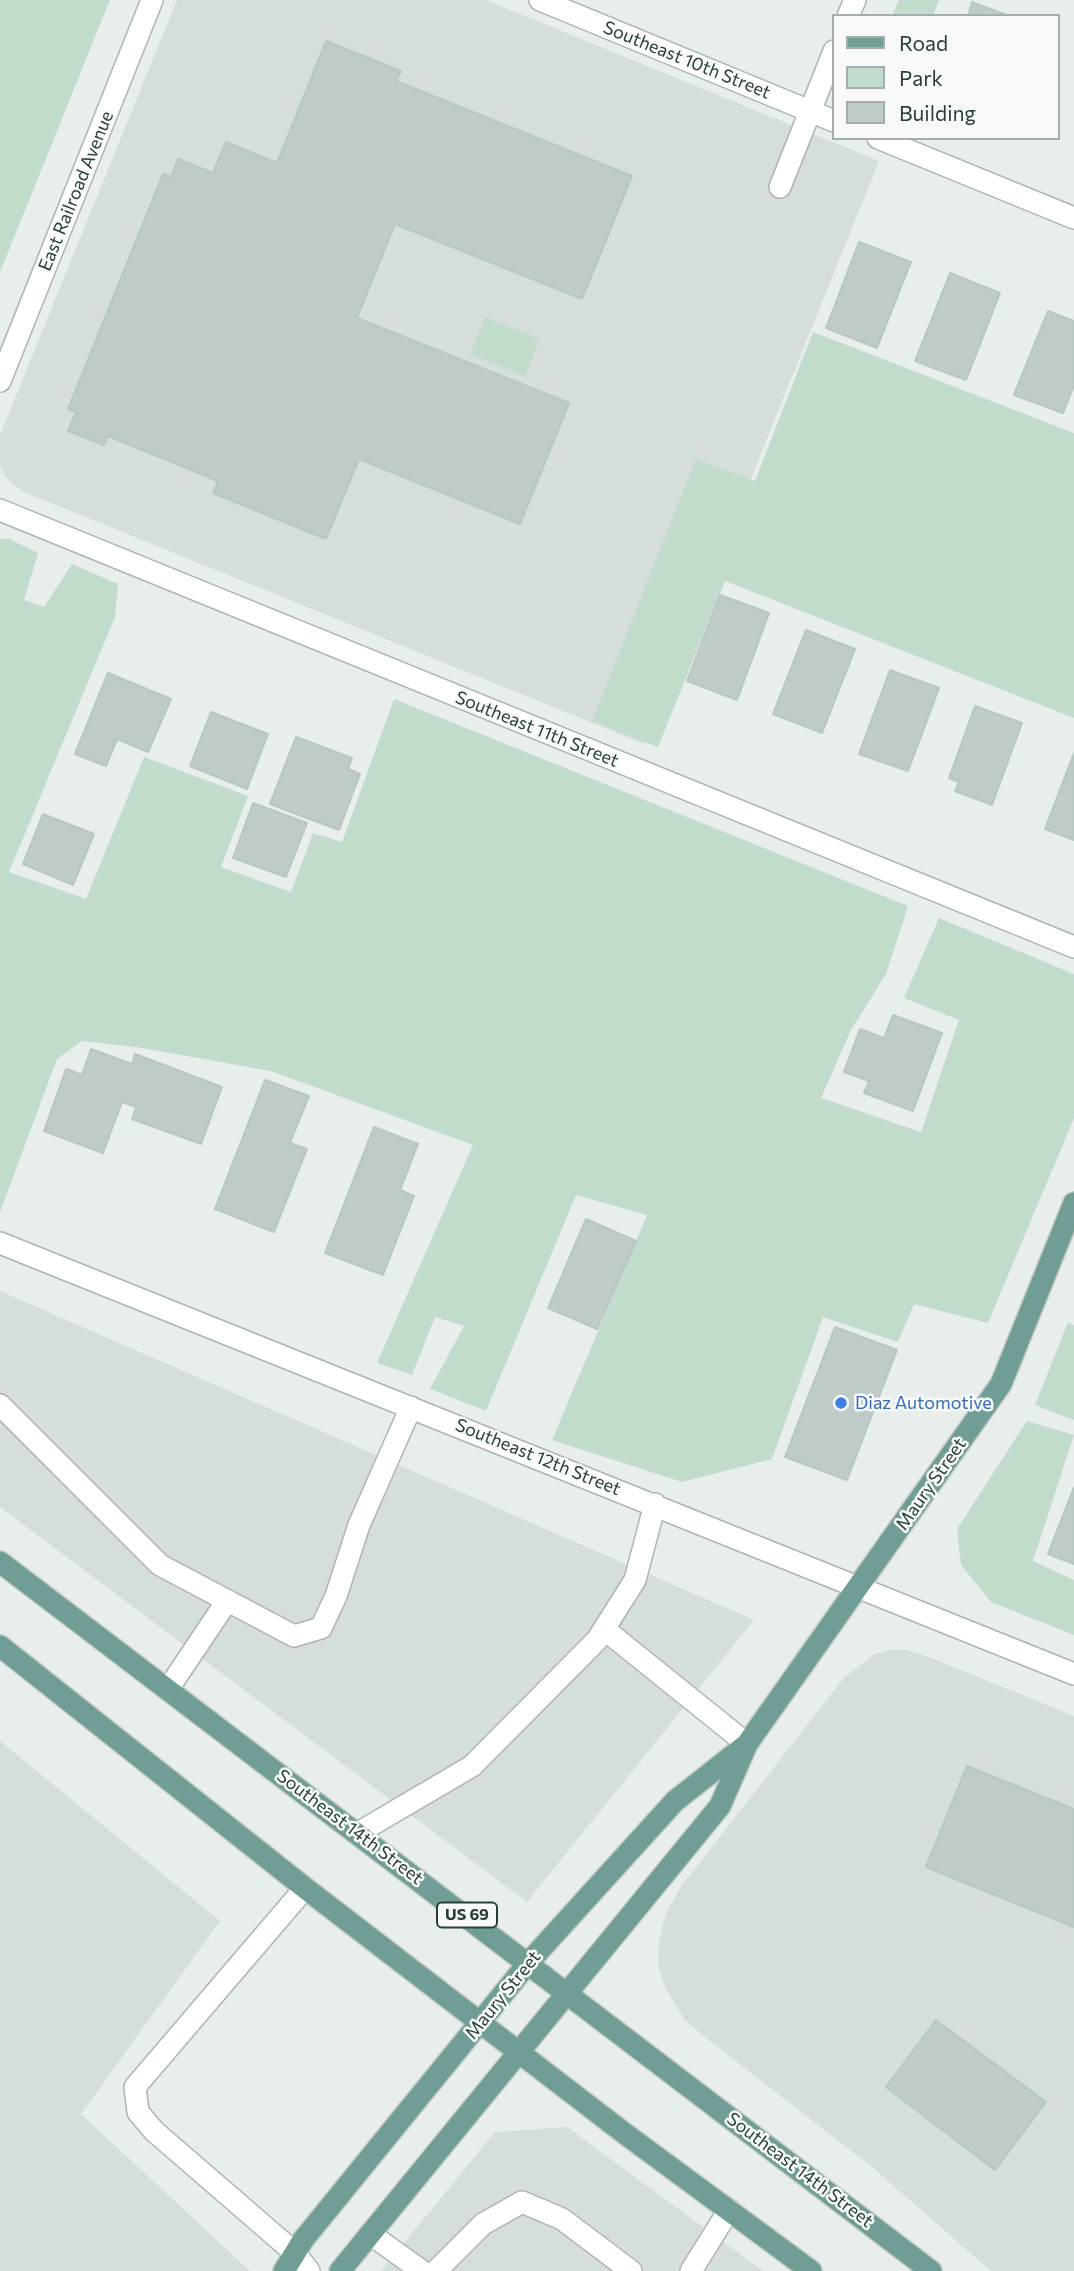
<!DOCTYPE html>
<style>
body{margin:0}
#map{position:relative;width:1074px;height:2271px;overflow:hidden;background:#e7eeeb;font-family:Commissioner,sans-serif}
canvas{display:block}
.legend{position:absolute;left:832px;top:14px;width:228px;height:126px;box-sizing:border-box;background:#f7faf9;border:2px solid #a4afad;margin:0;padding:9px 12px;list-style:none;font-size:21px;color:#273e3a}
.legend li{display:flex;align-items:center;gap:14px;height:35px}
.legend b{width:35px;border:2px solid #a4afad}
</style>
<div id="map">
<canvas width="1074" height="2271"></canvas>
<ul class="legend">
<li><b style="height:9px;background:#709e96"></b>Road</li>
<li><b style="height:19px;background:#c2dccb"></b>Park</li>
<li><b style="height:19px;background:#bfcbc7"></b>Building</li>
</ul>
</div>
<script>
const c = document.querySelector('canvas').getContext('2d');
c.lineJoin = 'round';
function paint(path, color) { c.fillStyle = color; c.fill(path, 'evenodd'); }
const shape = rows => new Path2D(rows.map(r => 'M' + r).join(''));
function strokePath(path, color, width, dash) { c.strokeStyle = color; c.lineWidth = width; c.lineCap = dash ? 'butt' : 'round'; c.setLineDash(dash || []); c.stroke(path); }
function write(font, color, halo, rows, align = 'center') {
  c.font = font + ' Commissioner,sans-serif'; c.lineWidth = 5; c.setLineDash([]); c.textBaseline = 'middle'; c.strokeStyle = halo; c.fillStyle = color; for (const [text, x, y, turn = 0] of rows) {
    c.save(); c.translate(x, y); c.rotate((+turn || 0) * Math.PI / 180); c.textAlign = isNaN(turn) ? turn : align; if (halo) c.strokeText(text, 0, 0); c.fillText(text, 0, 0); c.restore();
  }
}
paint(shape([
 [177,0,486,0,879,161,644,744,24,492,8,480,0,467,0,435],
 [0,1291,754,1620,527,1902,0,1507],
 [889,1650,906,1650,929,1657,1074,1716,1074,2271,991,2271,872,2167,701,2034,684,2019,664,1985,658,1964,659,1941,666,1913,680,1888,843,1679,873,1655],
 [0,1741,220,1921,81,2114,250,2271,0,2271],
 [567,2127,763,2271,381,2271,495,2132]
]), '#d5deda');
paint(shape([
 [0,0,110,0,0,272],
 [899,0,939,0,933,16,892,16],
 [485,317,540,339,525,376,470,354],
 [813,332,1074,433,1074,718,725,581,658,747,592,721,696,459,755,481],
 [0,539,9,539,38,553,24,600,44,607,72,564,118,584,115,617,9,872,86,899,144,757,248,796,221,867,291,892,313,833,342,842,394,699,908,906,886,974,851,1030,821,1098,921,1132,959,1020,904,998,939,918,1074,974,1074,1118,988,1323,914,1304,898,1342,823,1317,772,1459,682,1482,552,1440,647,1215,576,1195,486,1411,430,1389,464,1326,435,1317,412,1375,377,1363,473,1145,271,1071,136,1047,82,1041,57,1059,0,1212],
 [1068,1322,1074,1325,1074,1420,1035,1405],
 [1027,1421,1074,1435,1033,1561,1074,1580,1074,1635,991,1602,961,1565,957,1529]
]), '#c2dccb');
const building = shape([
 [972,2,1009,16,968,16,972,2],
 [326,41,401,71,396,81,632,176,582,299,395,224,357,318,569,403,520,524,359,459,326,539,213,493,218,481,108,436,104,445,68,431,76,412,68,409,163,174,171,177,178,159,213,173,226,142,277,163,326,41],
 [859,242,911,262,877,348,826,328,859,242],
 [950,273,1000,293,966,380,915,361,950,273],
 [1048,311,1074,321,1074,385,1063,413,1014,395,1048,311],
 [720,595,769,613,737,700,687,681,720,595],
 [806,630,855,649,822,733,773,714,806,630],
 [890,670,939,688,908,771,859,754,890,670],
 [108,673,171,699,148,752,117,739,106,766,75,754,108,673],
 [975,706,1022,723,992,805,955,791,959,782,949,778,975,706],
 [211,712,268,734,247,789,190,766,211,712],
 [296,737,352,758,348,769,360,774,339,830,270,804,296,737],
 [1074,753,1074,840,1045,829,1074,753],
 [253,803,307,823,286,877,233,858,253,803],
 [43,814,94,834,73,885,23,864,43,814],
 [893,1015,942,1033,913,1111,864,1093,869,1081,844,1072,860,1029,884,1038,893,1015],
 [91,1049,132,1064,135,1054,222,1087,201,1144,132,1119,136,1107,122,1102,103,1153,44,1131,66,1069,82,1075,91,1049],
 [265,1080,309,1096,290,1143,307,1149,274,1232,215,1209,265,1080],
 [374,1127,418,1144,400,1190,414,1196,383,1275,325,1253,374,1127],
 [586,1219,636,1241,597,1329,548,1308,586,1219],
 [835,1327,897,1350,847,1480,785,1457,835,1327],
 [1074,1487,1074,1564,1048,1554,1074,1487],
 [967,1766,1074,1809,1074,1927,926,1867,967,1766],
 [936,2020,1046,2102,995,2170,886,2087,936,2020]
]);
paint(building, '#bfcbc7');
strokePath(building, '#b9c7c2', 2);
const minor = shape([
 [540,0,834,121],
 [848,16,855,0],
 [878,138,1074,218],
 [780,187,834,51],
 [0,381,152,0],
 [0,510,1074,947],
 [0,1243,1074,1674],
 [0,1405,160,1565,294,1636,321,1628,336,1596,359,1525,411,1407],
 [604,1629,747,1744],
 [168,1689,227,1601],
 [358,1833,472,1766,597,1640,635,1580,655,1504],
 [305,1888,135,2087,138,2112,154,2131,295,2253,309,2271],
 [370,2234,422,2271],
 [436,2271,483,2224,522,2202,562,2219,631,2271],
 [691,2271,729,2210]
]);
const major = shape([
 [0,1562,931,2271],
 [0,1646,305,1888,624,2133,811,2271],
 [284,2271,303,2240,529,1962,675,1801,746,1745],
 [340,2271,720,1806,747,1744,1001,1384,1074,1203]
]);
strokePath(minor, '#aab6b2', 24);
strokePath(major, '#c3c9c8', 24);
strokePath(minor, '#fff', 21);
strokePath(major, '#709e96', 21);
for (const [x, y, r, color] of [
 [841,1403,7,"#3f7fe0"]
]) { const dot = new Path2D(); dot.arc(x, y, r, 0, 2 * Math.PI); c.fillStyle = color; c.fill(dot); strokePath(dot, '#f7faf9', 2.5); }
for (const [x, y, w] of [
 [467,1915,60]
]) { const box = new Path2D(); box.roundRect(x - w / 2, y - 12.5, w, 25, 5); c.fillStyle = '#f7faf9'; c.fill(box); strokePath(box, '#273e3a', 2); }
write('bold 16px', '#273e3a', null, [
 ["US 69",467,1915]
]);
write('18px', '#273e3a', '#f7faf9', [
 ["Southeast 10th Street",687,60,22],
 ["East Railroad Avenue",76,191,-68],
 ["Southeast 11th Street",537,729,22],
 ["Southeast 12th Street",538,1457,22],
 ["Maury Street",931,1484,-55],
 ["Southeast 14th Street",350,1827,37],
 ["Maury Street",503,1995,-51],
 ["Southeast 14th Street",800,2170,37]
]);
write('18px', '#366cbe', '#f7faf9', [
 ["Diaz Automotive",855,1403]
], 'left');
</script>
